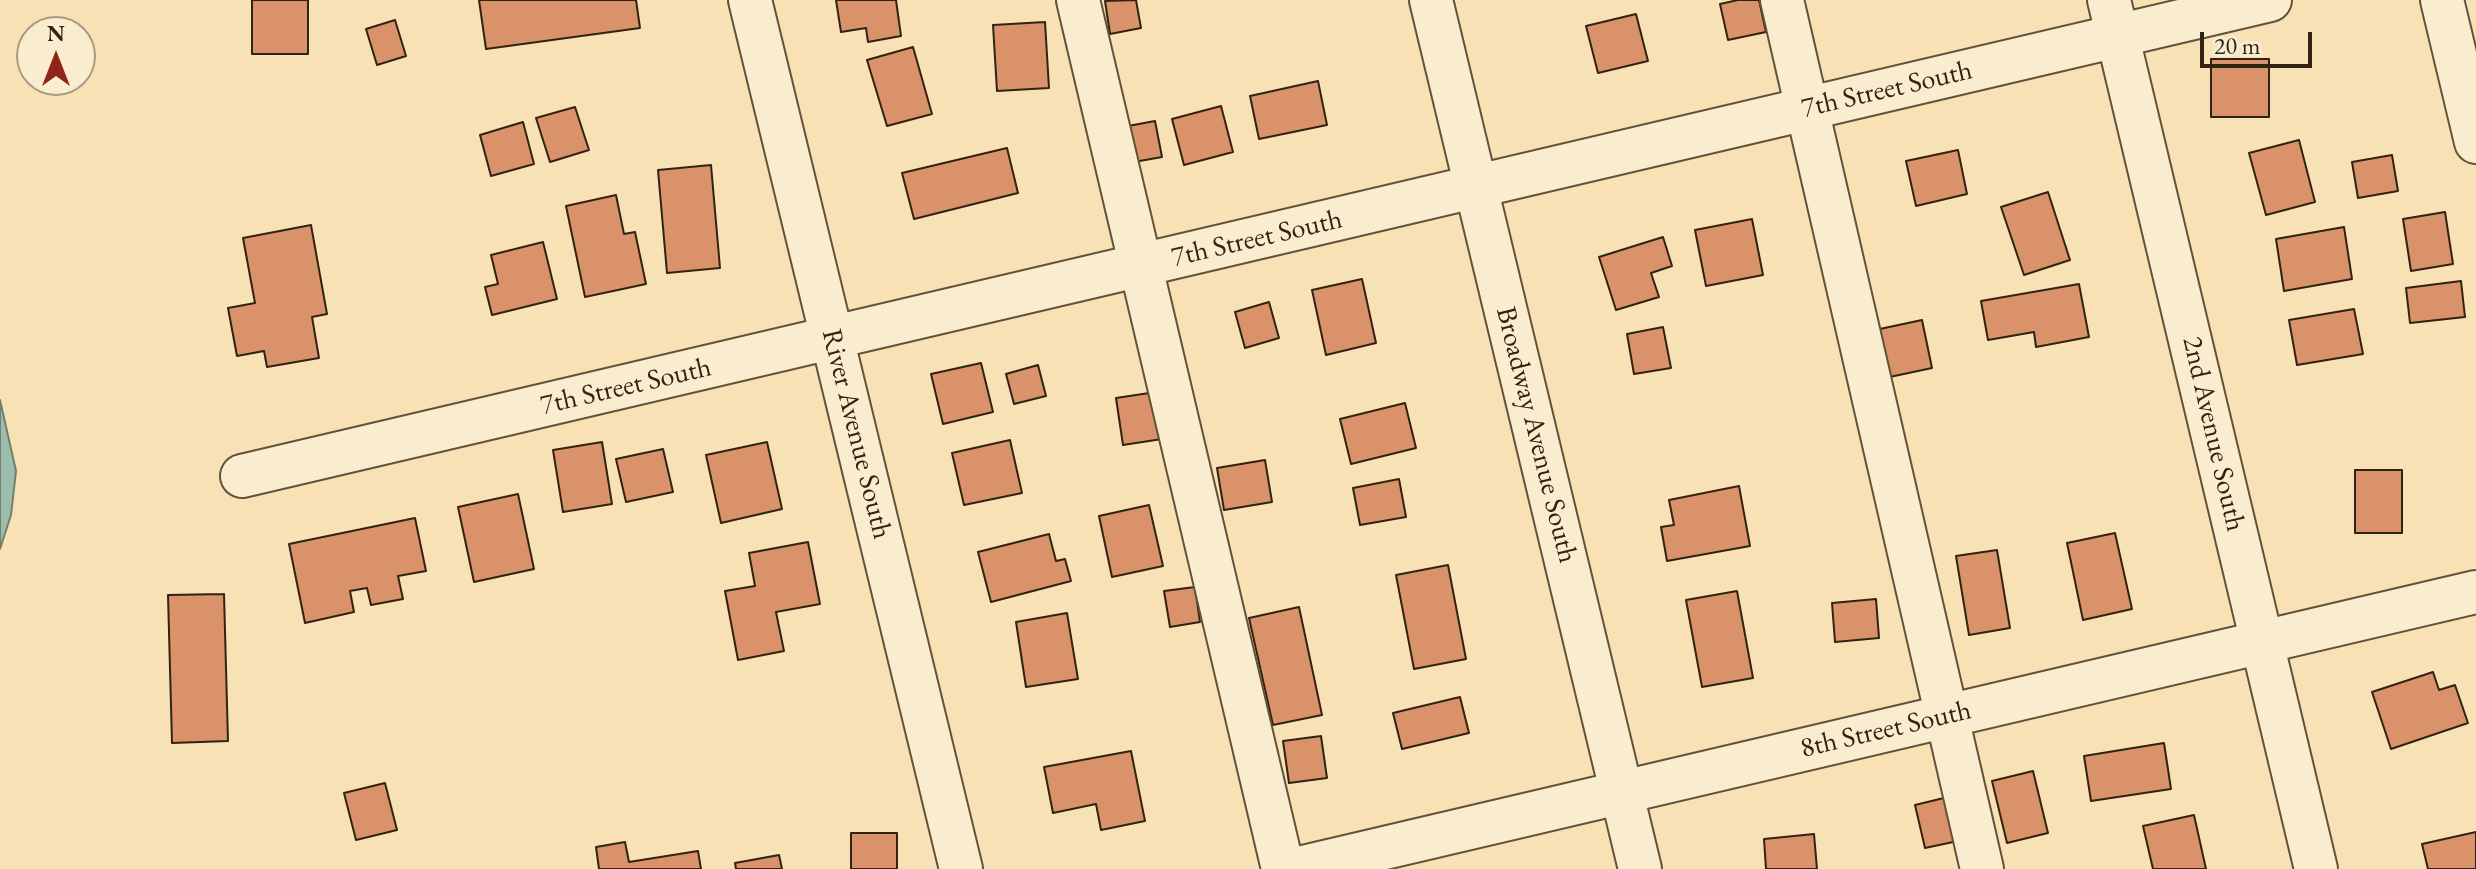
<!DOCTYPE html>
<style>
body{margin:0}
#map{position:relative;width:2476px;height:869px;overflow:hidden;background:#f8e1b5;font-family:"EB Garamond",serif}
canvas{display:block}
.north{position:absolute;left:16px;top:16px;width:80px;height:80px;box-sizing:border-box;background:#faeccf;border:2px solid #a99c83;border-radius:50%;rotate:0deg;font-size:22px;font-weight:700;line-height:32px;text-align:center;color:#302311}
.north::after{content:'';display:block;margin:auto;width:28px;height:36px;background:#8f2418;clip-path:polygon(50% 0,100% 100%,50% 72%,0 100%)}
.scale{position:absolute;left:2200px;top:32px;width:112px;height:36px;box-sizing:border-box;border:4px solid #302311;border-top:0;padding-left:10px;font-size:24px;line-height:28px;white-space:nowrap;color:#302311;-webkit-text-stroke:6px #faeccf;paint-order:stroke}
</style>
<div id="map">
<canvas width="2476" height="869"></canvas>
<div class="north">N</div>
<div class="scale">20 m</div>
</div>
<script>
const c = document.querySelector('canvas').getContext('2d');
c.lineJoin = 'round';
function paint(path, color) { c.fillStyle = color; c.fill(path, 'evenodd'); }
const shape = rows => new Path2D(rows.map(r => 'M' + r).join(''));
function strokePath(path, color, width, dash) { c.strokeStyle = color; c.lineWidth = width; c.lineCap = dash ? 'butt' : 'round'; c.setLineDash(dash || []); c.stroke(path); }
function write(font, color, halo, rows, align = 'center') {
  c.font = font + ' "EB Garamond",serif'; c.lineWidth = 7; c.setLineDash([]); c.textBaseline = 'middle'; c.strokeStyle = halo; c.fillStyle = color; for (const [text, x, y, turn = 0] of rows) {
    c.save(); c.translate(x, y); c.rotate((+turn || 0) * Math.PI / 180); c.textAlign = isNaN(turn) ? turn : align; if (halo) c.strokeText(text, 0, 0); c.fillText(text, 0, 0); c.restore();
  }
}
const water = shape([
 [0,400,16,471,11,515,0,549,0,400]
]);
paint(water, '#9dbeae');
strokePath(water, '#71806f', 2);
const building = shape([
 [252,0,308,0,308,54,252,54,252,0],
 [479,0,636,0,640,28,486,49,479,0],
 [836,0,896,0,901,36,868,42,866,28,841,32,836,0],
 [1136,0,1141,28,1110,34,1105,1,1136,0],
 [1738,0,1759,0,1766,32,1728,40,1720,4,1738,0],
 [1636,14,1648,61,1598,73,1586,26,1636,14],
 [395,20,406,56,377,65,366,29,395,20],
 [1045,22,1049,88,997,91,993,25,1045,22],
 [913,47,932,114,887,126,867,60,913,47],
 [2211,59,2269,59,2269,117,2211,117,2211,59],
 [1318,81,1327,125,1259,139,1250,96,1318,81],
 [1221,106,1233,152,1184,165,1172,119,1221,106],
 [575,107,589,150,550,162,536,118,575,107],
 [1155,121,1162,157,1134,162,1128,126,1155,121],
 [523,122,534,164,491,176,480,135,523,122],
 [2299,140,2315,202,2266,215,2249,153,2299,140],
 [1007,148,1018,193,914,219,902,173,1007,148],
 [1958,150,1967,194,1916,206,1906,161,1958,150],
 [2392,155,2398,191,2358,198,2352,162,2392,155],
 [711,165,720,268,667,273,658,170,711,165],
 [2048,192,2070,260,2024,275,2001,207,2048,192],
 [616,195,624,234,635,232,646,284,585,297,566,206,616,195],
 [2445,212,2453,264,2411,271,2403,219,2445,212],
 [1752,219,1763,275,1706,286,1695,230,1752,219],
 [311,225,327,314,312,317,319,358,267,367,264,351,237,356,228,308,255,303,243,238,311,225],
 [2344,227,2352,279,2284,291,2276,239,2344,227],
 [1663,237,1672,266,1651,273,1659,297,1616,310,1599,257,1663,237],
 [543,242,557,299,492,315,485,287,498,284,491,255,543,242],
 [1362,279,1376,343,1326,355,1312,290,1362,279],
 [2461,281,2465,317,2410,323,2406,288,2461,281],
 [2079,284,2089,337,2036,347,2034,332,1988,340,1981,301,2079,284],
 [1269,302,1279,338,1245,348,1235,312,1269,302],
 [2354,309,2363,354,2297,365,2289,320,2354,309],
 [1922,320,1932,368,1885,378,1875,330,1922,320],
 [1663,327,1671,368,1634,374,1627,334,1663,327],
 [981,363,993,412,943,424,931,374,981,363],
 [1038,365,1046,396,1014,404,1006,374,1038,365],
 [1156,392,1162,439,1123,445,1116,398,1156,392],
 [1405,403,1416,448,1351,464,1340,419,1405,403],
 [1010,440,1022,493,964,505,952,453,1010,440],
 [602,442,612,504,563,512,553,450,602,442],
 [767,442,782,509,721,523,706,455,767,442],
 [663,449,673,492,626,502,616,459,663,449],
 [1265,460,1272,502,1224,510,1217,468,1265,460],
 [2355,470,2402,470,2402,533,2355,533,2355,470],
 [1399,479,1406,517,1360,525,1353,488,1399,479],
 [1739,486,1750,546,1667,561,1661,527,1674,525,1669,500,1739,486],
 [518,494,534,569,474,582,458,507,518,494],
 [1149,505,1163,566,1112,577,1099,516,1149,505],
 [415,518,426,571,398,576,403,599,371,605,367,588,350,591,354,612,305,623,289,544,415,518],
 [2115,533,2132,609,2083,620,2067,543,2115,533],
 [1049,534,1056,561,1065,559,1071,581,991,602,978,552,1049,534],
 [808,542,820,604,776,612,784,651,738,660,725,591,755,586,749,553,808,542],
 [1997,550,2010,628,1969,635,1956,556,1997,550],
 [1448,565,1466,659,1414,669,1396,575,1448,565],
 [1195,587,1200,622,1170,627,1164,591,1195,587],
 [1737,591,1753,678,1702,687,1686,600,1737,591],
 [224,594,228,741,172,743,168,595,224,594],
 [1876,599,1879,638,1835,642,1832,603,1876,599],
 [1299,607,1322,715,1273,725,1249,618,1299,607],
 [1067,613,1078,679,1026,687,1016,622,1067,613],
 [2433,672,2439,690,2455,685,2468,723,2391,749,2372,692,2433,672],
 [1460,697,1469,733,1402,749,1393,713,1460,697],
 [1321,736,1327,778,1289,783,1283,741,1321,736],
 [2164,743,2171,789,2091,801,2084,756,2164,743],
 [1131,751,1145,821,1101,830,1096,804,1053,813,1044,767,1131,751],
 [2033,771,2048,833,2007,843,1992,781,2033,771],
 [385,783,397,830,356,840,344,793,385,783],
 [1948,797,1958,841,1925,848,1915,805,1948,797],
 [2194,815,2206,869,2153,869,2143,826,2194,815],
 [2476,832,2476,869,2428,869,2422,844,2476,832],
 [851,833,897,833,897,869,851,869,851,833],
 [1814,834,1817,869,1766,869,1764,839,1814,834],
 [625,842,629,862,698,851,701,869,599,869,596,847,625,842],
 [779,855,782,869,736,869,735,863,779,855]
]);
paint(building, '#d99269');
strokePath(building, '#302311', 2);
const minor = shape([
 [750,0,961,869],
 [1078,0,1283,869],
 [1431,0,1640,869],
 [1782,0,1982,869],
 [2109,0,2316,869],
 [2442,0,2476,142],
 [242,476,2270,0],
 [1295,869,2476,592]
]);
strokePath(minor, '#62523a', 46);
strokePath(minor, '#faeccf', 42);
write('28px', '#302311', '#faeccf', [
 ["7th Street South",1887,90,-13],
 ["7th Street South",1257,239,-13],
 ["7th Street South",626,387,-13],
 ["River Avenue South",856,434,76],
 ["2nd Avenue South",2213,434,77],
 ["Broadway Avenue South",1536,435,76],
 ["8th Street South",1886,730,-13]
]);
</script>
